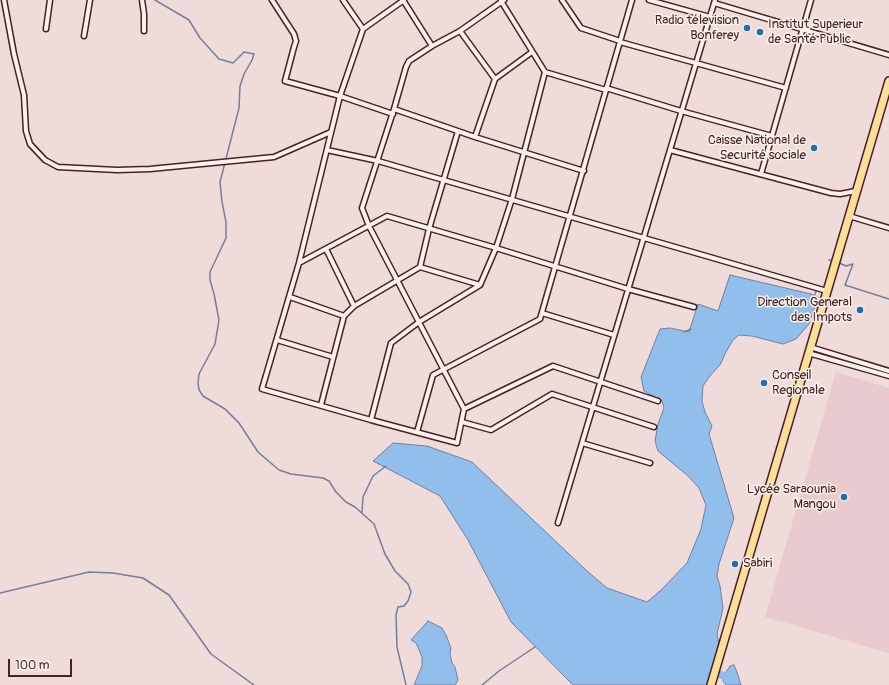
<!DOCTYPE html>
<meta charset="utf-8">
<style>
body{margin:0}
#map{position:relative;width:889px;height:685px;overflow:hidden;background:#efdbd9;font-family:Pangolin,sans-serif}
canvas{display:block}
.scale{position:absolute;left:8px;top:659px;width:64px;height:18px;box-sizing:border-box;border:2px solid #4a1f2b;border-top:0;padding-left:5px;font-size:12px;line-height:14px;white-space:nowrap;color:#4a1f2b;-webkit-text-stroke:3px #f7f3e8;paint-order:stroke}
</style>
<div id="map">
<canvas width="889" height="685"></canvas>
<div class="scale">100 m</div>
</div>
<script>
const c = document.querySelector('canvas').getContext('2d');
c.lineJoin = 'round';
function paint(path, color) { c.fillStyle = color; c.fill(path, 'evenodd'); }
const shape = rows => new Path2D(rows.map(r => 'M' + r).join(''));
function strokePath(path, color, width, dash) { c.strokeStyle = color; c.lineWidth = width; c.lineCap = dash ? 'butt' : 'round'; c.setLineDash(dash || []); c.stroke(path); }
function write(font, color, halo, rows, align = 'center') {
  c.font = font + ' Pangolin,sans-serif'; c.lineWidth = 3; c.setLineDash([]); c.textBaseline = 'middle'; c.strokeStyle = halo; c.fillStyle = color; for (const [text, x, y, turn = 0] of rows) {
    c.save(); c.translate(x, y); c.rotate((+turn || 0) * Math.PI / 180); c.textAlign = isNaN(turn) ? turn : align; if (halo) c.strokeText(text, 0, 0); c.fillText(text, 0, 0); c.restore();
  }
}
paint(shape([
 [836,372,889,388,889,653,765,617]
]), '#e9cace');
const water = shape([
 [730,275,811,294,818,297,809,324,796,339,783,344,752,336,739,335,733,340,726,352,720,365,709,377,703,386,702,401,705,412,712,426,709,434,734,518,719,564,717,576,720,586,723,608,717,634,719,643,715,662,709,685,573,685,511,622,468,540,440,496,373,461,393,443,427,446,472,462,587,571,607,588,647,602,661,590,687,563,701,529,706,505,699,488,688,476,658,451,655,441,658,424,664,408,662,401,644,391,641,377,660,329,670,328,689,332,698,304,718,311,730,275],
 [428,621,442,628,446,635,451,648,450,654,452,663,455,667,458,680,455,685,414,685,422,666,422,657,416,643,411,640,428,621],
 [734,665,737,672,741,685,726,685,723,681,723,677,730,666,734,665]
]);
paint(water, '#91beeb');
strokePath(water, '#757e9e', 1);
strokePath(shape([
 [155,0,189,20,200,38,219,59,233,63,244,52,254,54,252,60,244,74,240,86,239,108,220,182,222,202,226,222,226,238,210,272,210,280,214,294,219,320,215,344,199,374,198,383,199,390,203,396,225,409,239,423,258,452,279,470,291,474,323,478,329,481,336,492,346,502,355,507,374,524,385,554,395,571,408,584,411,592,408,601,404,606,398,607,396,615,397,647,406,685],
 [829,260,834,261],
 [837,262,846,266,853,264,845,285,889,299],
 [814,296,817,289],
 [684,332,691,329],
 [362,512,363,497,373,476,386,466],
 [0,593,89,572,113,573,143,578,169,595,211,654,254,685],
 [482,685,499,671,535,647]
]), '#757e9e', 1.5);
strokePath(shape([
 [708,671,728,677]
]), '#91beeb', 8);
const street = shape([
 [4,0,14,54,24,95,26,131,30,144,45,160,58,167,117,170,150,169,274,157,331,132],
 [142,0,144,14,144,31],
 [272,0,294,34,296,41,294,47,285,81,340,96,393,114],
 [343,0,363,29],
 [403,0,432,46],
 [404,0,363,29,340,96,299,263,387,216,496,248,628,289,694,307],
 [562,0,581,28,620,41],
 [649,0,710,17],
 [501,1,545,72,606,90],
 [714,3,889,55],
 [46,29,50,0],
 [460,31,495,79,475,137],
 [84,36,90,0],
 [620,42,786,88],
 [495,79,532,52],
 [606,88,681,111,772,136],
 [394,109,406,67,409,61,432,46,460,31,504,0],
 [327,150,378,161,827,291],
 [670,150,831,193,840,194,856,191],
 [761,174,811,0],
 [849,216,889,228],
 [326,249,354,306],
 [299,263,262,389,371,420,391,343,419,322,480,285,496,248,512,199,545,72],
 [420,267,480,285],
 [290,297,344,316],
 [542,313,614,335],
 [277,340,333,357],
 [810,347,889,371],
 [808,353,889,376],
 [321,405,344,316,354,306,420,267,429,229,458,131],
 [464,409,553,366,658,401],
 [371,420,457,443,464,409,369,226,362,208,394,109,475,137,584,171],
 [462,422,491,430,552,394,654,427],
 [417,432,433,375,540,319,632,0],
 [582,443,650,463],
 [558,523,715,0]
]);
const highway = shape([
 [711,685,889,81]
]);
strokePath(street, '#4a1f2b', 7);
strokePath(highway, '#4a1f2b', 10);
strokePath(street, '#f7f3e8', 4);
strokePath(highway, '#fbdf96', 7);
for (const [x, y, r, color] of [
 [747,28,4,"#1f6fb2"],
 [760,32,4,"#1f6fb2"],
 [814,148,4,"#1f6fb2"],
 [860,310,4,"#1f6fb2"],
 [764,383,4,"#1f6fb2"],
 [844,497,4,"#1f6fb2"],
 [735,564,4,"#1f6fb2"]
]) { const dot = new Path2D(); dot.arc(x, y, r, 0, 2 * Math.PI); c.fillStyle = color; c.fill(dot); strokePath(dot, '#f7f3e8', 1.5); }
write('13px', '#4a1f2b', '#f7f3e8', [
 ["Radio télevision",739,21],
 ["Bonferey",739,36],
 ["Institut Superieur",768,25,"left"],
 ["de Santé Public",768,40,"left"],
 ["Caisse National de",806,141],
 ["Securité sociale",806,156],
 ["Direction General",852,303],
 ["des Impots",852,318],
 ["Conseil",772,376,"left"],
 ["Regionale",772,391,"left"],
 ["Lycée Saraounia",836,490],
 ["Mangou",836,505],
 ["Sabiri",743,564,"left"]
], 'right');
</script>
